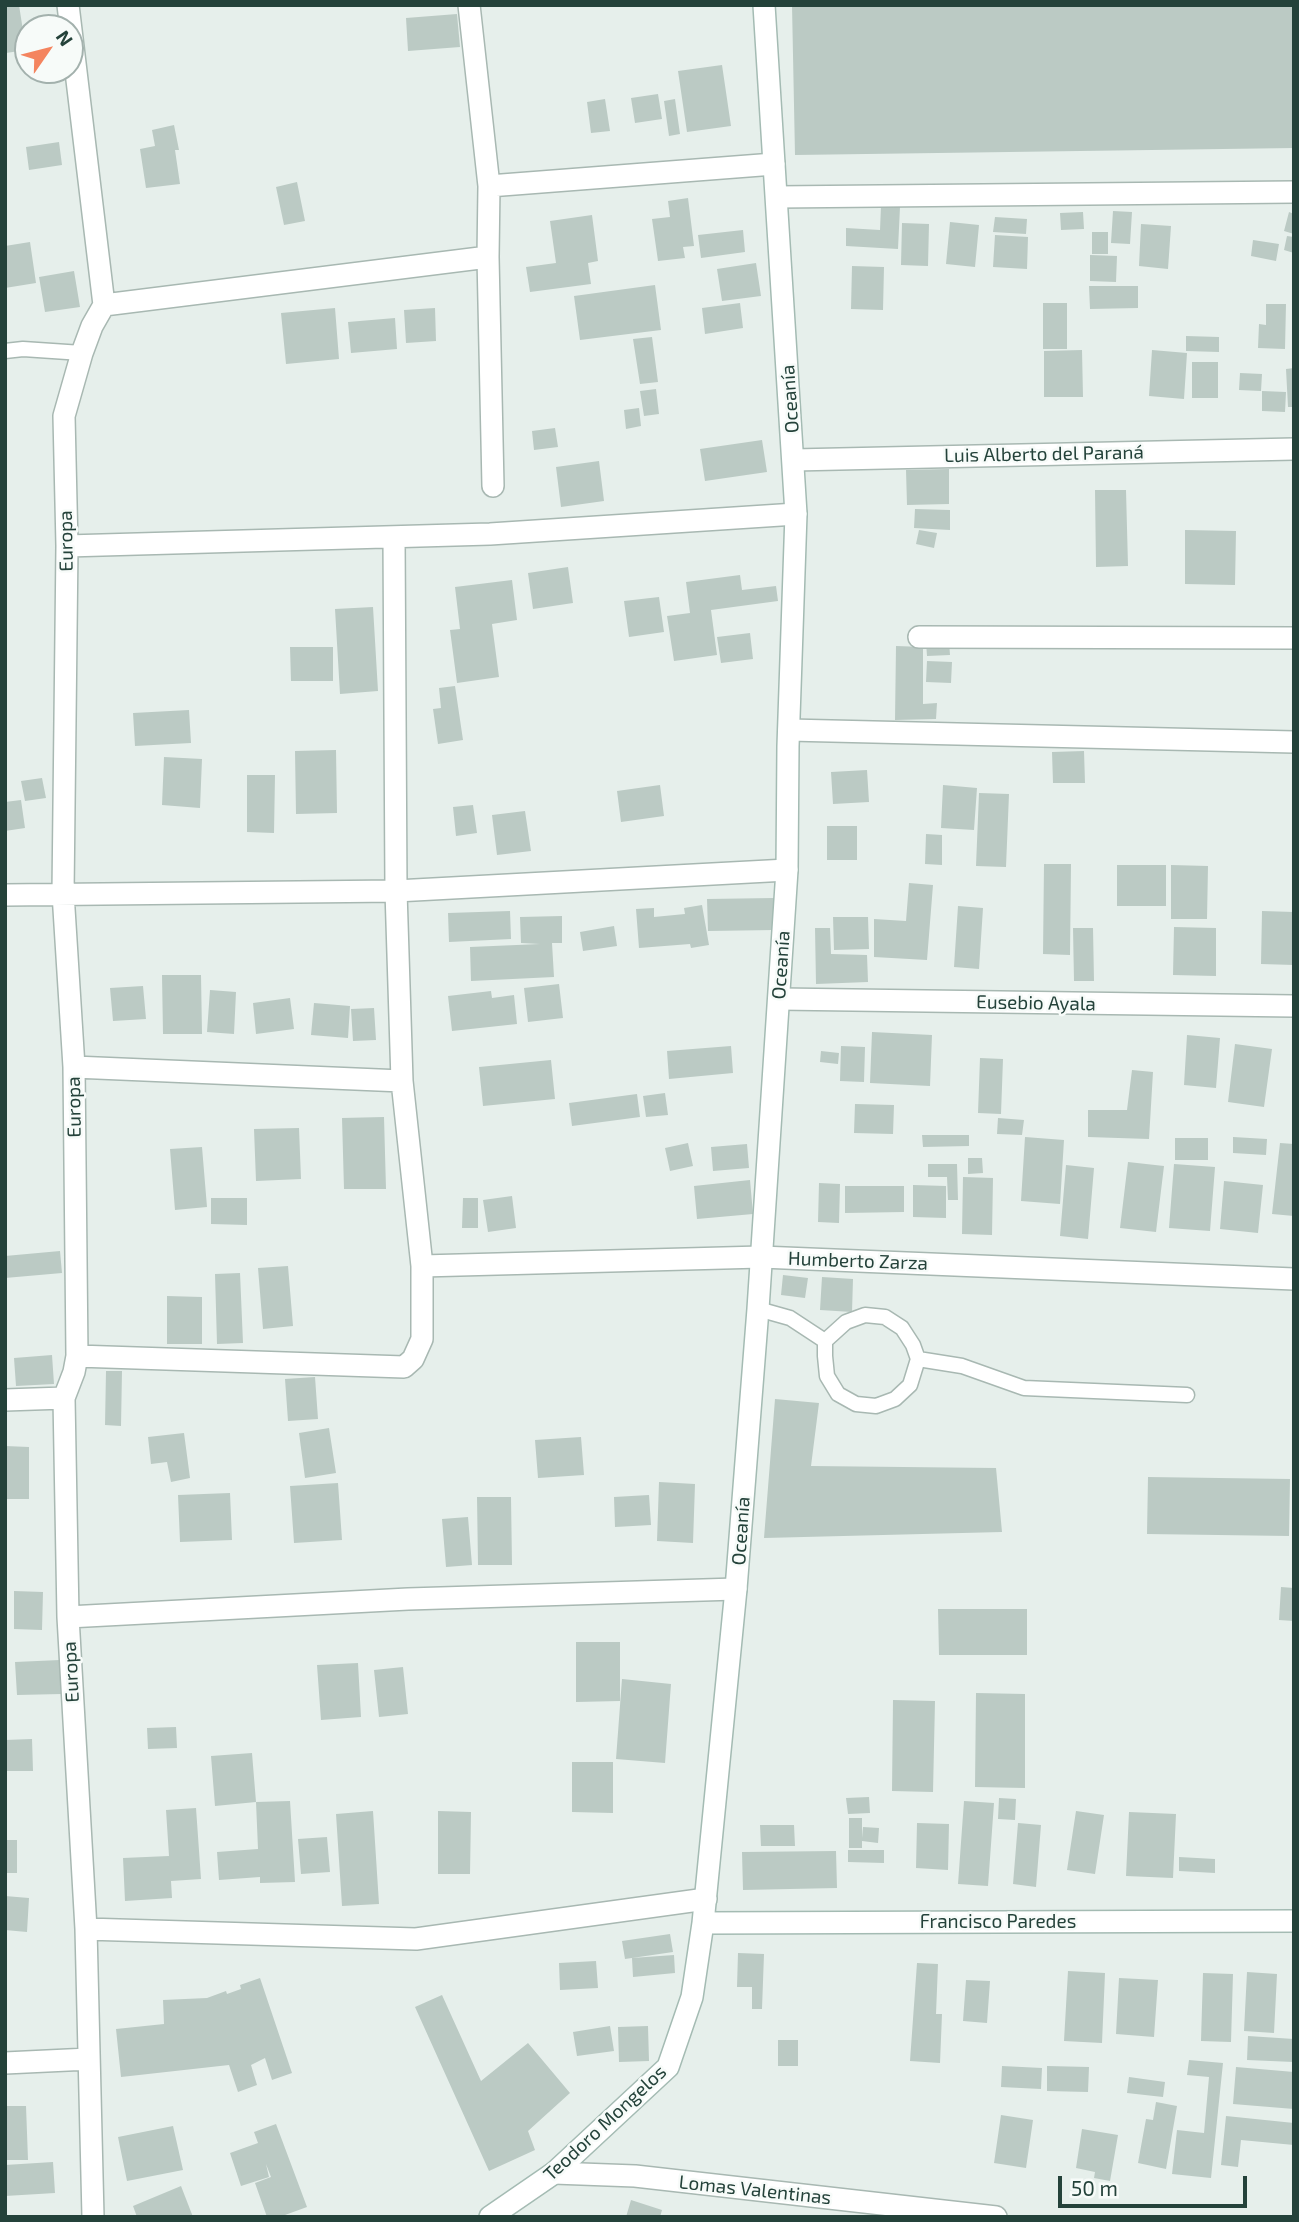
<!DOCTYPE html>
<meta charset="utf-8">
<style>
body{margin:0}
#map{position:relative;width:1299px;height:2222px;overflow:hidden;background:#e6efeb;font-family:"Exo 2",sans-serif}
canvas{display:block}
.frame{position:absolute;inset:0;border:7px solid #24423a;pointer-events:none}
.north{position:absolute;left:14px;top:14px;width:70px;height:70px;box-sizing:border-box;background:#f7fbf9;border:2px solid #a3b1ad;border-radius:50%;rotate:55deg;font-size:19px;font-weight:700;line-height:28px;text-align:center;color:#24423a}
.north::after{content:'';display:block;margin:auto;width:24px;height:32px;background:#f4845f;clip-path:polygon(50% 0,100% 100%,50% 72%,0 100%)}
.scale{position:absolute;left:1058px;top:2176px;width:189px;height:32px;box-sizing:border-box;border:4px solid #24423a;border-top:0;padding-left:9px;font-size:21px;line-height:24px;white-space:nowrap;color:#24423a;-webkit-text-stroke:5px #f7fbf9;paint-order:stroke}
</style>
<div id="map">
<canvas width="1299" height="2222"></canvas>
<div class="frame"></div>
<div class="north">N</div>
<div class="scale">50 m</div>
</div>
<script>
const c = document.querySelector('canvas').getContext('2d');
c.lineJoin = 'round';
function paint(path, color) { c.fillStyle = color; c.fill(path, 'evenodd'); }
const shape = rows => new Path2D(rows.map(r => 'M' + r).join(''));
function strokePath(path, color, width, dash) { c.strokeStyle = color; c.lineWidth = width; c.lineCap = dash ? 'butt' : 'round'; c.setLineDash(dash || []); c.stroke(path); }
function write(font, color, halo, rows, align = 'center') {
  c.font = font + ' "Exo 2",sans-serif'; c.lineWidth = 5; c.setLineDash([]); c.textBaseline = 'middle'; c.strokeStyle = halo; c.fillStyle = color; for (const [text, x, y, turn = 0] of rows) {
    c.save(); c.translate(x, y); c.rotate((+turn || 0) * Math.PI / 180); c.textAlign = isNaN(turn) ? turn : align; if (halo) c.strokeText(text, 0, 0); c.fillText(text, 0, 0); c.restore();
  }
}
paint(shape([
 [5,5,19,5,26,50,6,53],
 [792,5,1294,5,1294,148,795,155],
 [457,14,460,47,408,51,406,18],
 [722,65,731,126,687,132,678,71],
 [658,94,662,119,635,123,631,98],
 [605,99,610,131,591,133,587,102],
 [675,99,680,134,669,136,664,101],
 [174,125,179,150,175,150,180,184,146,188,140,149,155,146,152,130],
 [59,142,62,165,29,170,26,147],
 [297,182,305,221,284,225,276,187],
 [688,198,694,246,683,247,685,258,658,261,652,219,670,217,668,201],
 [881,206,900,207,898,249,846,246,846,228,880,230],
 [1113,211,1132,212,1130,244,1111,243],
 [1083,212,1084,229,1061,230,1060,213],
 [1289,212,1294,214,1294,234,1284,231],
 [592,215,598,261,588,263,591,284,530,292,526,267,556,263,550,221],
 [995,217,1027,219,1026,234,993,232],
 [950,222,979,225,975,267,946,264],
 [902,223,929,224,928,266,901,265],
 [1141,224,1171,226,1168,269,1139,266],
 [743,230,745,252,701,258,698,235],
 [1092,232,1108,232,1108,254,1092,254],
 [995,235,1028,237,1027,269,993,267],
 [1287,236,1294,237,1294,253,1284,250],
 [1253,240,1279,244,1276,261,1251,256],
 [30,242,36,283,5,288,5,246],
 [1090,255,1117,256,1116,282,1090,281],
 [756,263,761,296,722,301,717,269],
 [852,266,884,267,883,310,851,309],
 [74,271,80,307,45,312,39,277],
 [655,285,661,330,580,340,574,296],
 [1089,286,1138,286,1138,308,1090,309],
 [740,303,743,328,705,334,702,308],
 [1043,303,1067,303,1067,349,1043,349],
 [1266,304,1286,304,1285,349,1258,348,1259,324,1266,325],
 [335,308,339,359,286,364,281,313],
 [435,308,436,341,406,343,404,310],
 [395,318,397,349,351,353,348,322],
 [1186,336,1219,337,1219,352,1186,351],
 [652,337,658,382,640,384,633,339],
 [1082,350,1083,397,1044,397,1044,351],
 [1152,350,1187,353,1184,399,1149,396],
 [1192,362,1218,362,1218,398,1192,398],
 [1294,368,1294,407,1288,407,1286,369],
 [1240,373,1262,374,1261,391,1239,390],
 [656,389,659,414,644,416,640,391],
 [1262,391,1286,392,1285,412,1262,411],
 [639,408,641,426,626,429,624,410],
 [555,428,558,447,534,450,532,431],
 [762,440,767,472,705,481,700,449],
 [599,461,604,501,561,507,556,467],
 [949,469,949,504,907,505,906,470],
 [1095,490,1126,490,1128,566,1096,567],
 [915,509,950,510,950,530,914,528],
 [919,530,937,533,934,548,916,544],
 [1185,530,1236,531,1235,585,1185,584],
 [568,567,573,603,533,609,528,573],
 [740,575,742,590,776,586,778,601,711,610,717,655,674,661,667,616,690,613,686,582],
 [512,580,517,620,492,624,499,677,457,683,450,630,460,629,455,587],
 [659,597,664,632,629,637,624,601],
 [373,607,378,691,340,694,335,609],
 [750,633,753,659,721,663,717,637],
 [949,641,950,655,927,656,926,642],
 [896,646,923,647,923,704,937,703,936,719,895,720],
 [290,647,333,647,333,681,291,681],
 [927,661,952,662,951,683,926,682],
 [455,686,463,740,438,744,433,709,441,708,439,688],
 [189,710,191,743,135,746,133,713],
 [336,750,337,813,296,814,295,751],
 [1084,751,1085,783,1053,783,1052,752],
 [164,757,202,759,200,808,162,805],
 [867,770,869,802,833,804,831,772],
 [247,775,275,775,274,833,247,832],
 [42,778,46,798,25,801,21,781],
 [660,785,664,816,621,822,617,791],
 [943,785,977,788,974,830,941,828],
 [979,793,1009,794,1006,867,976,866],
 [21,800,25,828,5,831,5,802],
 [473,805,477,833,456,836,453,807],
 [525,811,531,851,497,855,492,815],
 [827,826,857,826,857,860,827,860],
 [926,834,942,835,942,865,925,864],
 [1044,864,1071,864,1070,955,1043,954],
 [1117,865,1166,865,1166,906,1117,906],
 [1171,865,1208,866,1207,919,1171,919],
 [909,883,933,885,927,960,874,957,874,919,906,921],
 [774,898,775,930,708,931,707,899],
 [702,905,709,945,691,948,690,944,639,948,636,909,654,908,654,917,685,914,684,908],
 [958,906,983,908,979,969,954,967],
 [510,911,511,939,449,942,448,913],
 [1262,911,1294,912,1294,965,1261,964],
 [562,916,562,943,552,943,554,977,471,981,470,947,540,944,521,943,520,917],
 [833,917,868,917,869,949,834,950],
 [614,926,617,946,583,951,580,932],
 [1174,927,1216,928,1216,976,1173,975],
 [815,928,830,928,831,954,867,955,868,982,816,984],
 [1073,928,1093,928,1094,981,1074,981],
 [162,975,201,975,202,1034,163,1034],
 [559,984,563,1018,528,1022,524,988],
 [143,986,146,1019,113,1021,110,988],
 [210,990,236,992,234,1034,207,1032],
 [491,991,492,998,514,995,517,1024,452,1031,448,996],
 [290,998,294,1029,256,1034,253,1003],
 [314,1003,350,1006,348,1038,311,1035],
 [374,1008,376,1040,353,1041,351,1009],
 [872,1032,932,1035,930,1086,870,1083],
 [1187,1035,1220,1038,1216,1088,1184,1085],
 [1235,1044,1272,1049,1264,1107,1228,1102],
 [731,1046,733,1073,669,1079,667,1051],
 [841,1046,865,1047,864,1082,840,1081],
 [821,1051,839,1053,838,1064,820,1062],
 [980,1058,1003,1059,1001,1114,978,1113],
 [551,1060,555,1099,483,1106,479,1067],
 [1132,1070,1153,1072,1149,1139,1088,1137,1088,1110,1127,1110],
 [665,1093,668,1115,646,1117,643,1096],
 [637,1094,640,1117,572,1126,569,1103],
 [855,1104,894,1105,893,1134,854,1133],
 [384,1117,386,1189,344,1189,342,1118],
 [998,1118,1024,1120,1022,1135,997,1134],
 [299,1128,301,1179,256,1181,254,1129],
 [922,1135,969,1135,969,1146,923,1147],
 [1025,1137,1064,1140,1060,1204,1021,1201],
 [1233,1137,1267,1139,1266,1155,1233,1153],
 [1175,1138,1208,1138,1208,1160,1175,1160],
 [688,1143,693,1166,670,1171,665,1148],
 [1280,1143,1294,1144,1294,1216,1272,1214],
 [747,1144,749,1168,713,1171,711,1147],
 [202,1147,207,1207,175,1210,170,1149],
 [968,1158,982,1158,983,1173,968,1174],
 [1128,1162,1164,1166,1156,1232,1120,1228],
 [928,1164,957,1164,958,1200,948,1200,947,1177,928,1177],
 [1174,1164,1215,1167,1210,1231,1169,1228],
 [1066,1165,1094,1168,1088,1239,1060,1236],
 [963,1177,993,1178,992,1235,962,1234],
 [750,1180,753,1214,697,1219,694,1186],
 [1224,1181,1263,1185,1258,1233,1220,1229],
 [819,1183,840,1184,839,1223,818,1222],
 [913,1185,946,1186,946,1218,913,1217],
 [845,1186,904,1186,904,1212,845,1213],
 [512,1196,516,1228,488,1232,483,1200],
 [211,1198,247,1198,247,1225,211,1224],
 [463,1198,478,1198,478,1228,462,1228],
 [60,1251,62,1273,5,1278,5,1256],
 [288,1266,293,1326,263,1329,258,1268],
 [240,1273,243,1343,217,1344,215,1274],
 [783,1275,808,1278,805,1298,781,1295],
 [822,1277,853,1279,852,1312,820,1310],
 [167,1296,202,1297,202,1344,167,1344],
 [52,1355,54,1384,16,1386,14,1358],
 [106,1371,122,1371,121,1426,105,1425],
 [315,1377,318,1419,288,1421,285,1379],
 [775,1399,819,1403,811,1466,996,1468,1002,1532,764,1538],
 [329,1428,336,1473,305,1478,299,1433],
 [184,1433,190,1478,171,1482,167,1462,151,1464,148,1437],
 [581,1437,584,1475,538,1478,535,1440],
 [5,1446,29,1447,29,1499,5,1499],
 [1148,1477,1290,1479,1289,1536,1147,1534],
 [659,1482,695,1484,693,1543,657,1541],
 [338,1483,342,1540,294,1543,290,1486],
 [230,1493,232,1540,180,1542,178,1495],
 [649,1495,651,1525,615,1527,614,1497],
 [477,1497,511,1497,512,1565,478,1565],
 [468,1517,472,1565,446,1567,442,1519],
 [1281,1587,1294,1588,1294,1621,1279,1620],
 [14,1591,43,1592,42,1630,14,1629],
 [938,1609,1027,1609,1027,1655,939,1655],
 [576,1642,620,1642,620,1701,576,1702],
 [60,1660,61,1694,17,1695,15,1662],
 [358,1663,361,1717,321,1720,317,1665],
 [403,1667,408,1714,379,1717,374,1670],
 [622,1679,671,1684,665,1763,616,1759],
 [976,1693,1025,1694,1025,1788,975,1787],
 [893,1700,935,1701,933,1792,892,1791],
 [176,1727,177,1748,148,1749,147,1728],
 [32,1739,33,1771,5,1771,5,1740],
 [252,1753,256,1802,215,1806,211,1756],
 [572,1762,613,1762,613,1813,572,1812],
 [869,1797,870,1813,848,1814,846,1798],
 [999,1798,1016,1799,1015,1820,998,1819],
 [290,1801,295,1882,260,1883,260,1877,219,1880,217,1852,258,1849,256,1802],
 [964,1801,994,1803,988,1886,958,1884],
 [196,1808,201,1879,171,1881,172,1898,125,1901,123,1858,169,1856,166,1810],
 [373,1811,379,1904,342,1906,336,1814],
 [438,1811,471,1812,470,1874,438,1874],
 [1076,1811,1104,1815,1095,1874,1067,1870],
 [1129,1812,1176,1814,1173,1878,1126,1876],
 [849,1818,862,1818,862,1838,863,1827,879,1828,878,1843,862,1841,862,1848,849,1848],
 [917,1823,949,1824,948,1870,916,1868],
 [1018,1823,1041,1825,1036,1887,1013,1884],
 [760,1825,794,1825,795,1846,761,1846],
 [327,1837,330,1872,301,1874,298,1839],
 [5,1840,17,1840,17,1873,5,1873],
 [848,1850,884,1850,884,1863,848,1862],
 [836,1851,837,1888,743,1890,742,1852],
 [1179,1857,1215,1859,1215,1873,1179,1871],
 [5,1896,29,1898,27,1932,5,1930],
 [670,1934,673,1952,625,1959,622,1941],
 [738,1953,764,1954,762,2009,752,2009,752,1987,737,1987],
 [674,1955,675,1973,633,1977,632,1958],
 [596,1961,598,1988,560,1990,559,1963],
 [917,1963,938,1964,936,2014,942,2014,940,2063,910,2061],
 [1068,1971,1105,1973,1102,2043,1064,2041],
 [1247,1972,1277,1974,1274,2033,1244,2031],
 [1203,1973,1233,1974,1231,2042,1201,2041],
 [260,1978,292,2073,272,2080,265,2058,251,2065,257,2085,238,2092,229,2065,121,2077,116,2029,164,2024,163,2000,207,1998,226,1991,227,1994,241,1989,240,1985],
 [1119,1978,1158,1980,1154,2037,1116,2034],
 [966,1980,990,1981,987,2023,963,2021],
 [442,1995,481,2081,528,2043,570,2093,528,2131,535,2150,489,2171,415,2007],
 [610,2026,614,2051,577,2056,573,2032],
 [648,2026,649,2061,619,2062,618,2027],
 [1248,2036,1294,2039,1294,2062,1247,2060],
 [778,2040,798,2040,798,2066,778,2066],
 [1189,2060,1223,2063,1211,2178,1172,2174,1177,2130,1204,2133,1209,2077,1187,2075],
 [1002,2066,1042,2068,1041,2089,1001,2087],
 [1047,2066,1089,2067,1088,2092,1047,2091],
 [1236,2067,1294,2072,1294,2109,1233,2104],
 [1129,2077,1165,2082,1163,2097,1127,2093],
 [1156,2102,1177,2106,1166,2169,1138,2163,1146,2119,1153,2120],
 [5,2106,26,2106,28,2160,5,2160],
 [1001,2115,1033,2120,1026,2168,994,2163],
 [1226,2116,1294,2123,1294,2145,1241,2140,1238,2167,1221,2165],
 [276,2124,307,2207,285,2215,267,2217,255,2183,271,2177,266,2164,269,2177,241,2186,230,2153,258,2143,254,2132],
 [173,2126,183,2170,127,2181,118,2137],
 [1082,2129,1118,2135,1110,2181,1094,2178,1095,2172,1076,2168],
 [53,2162,55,2193,5,2196,5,2165],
 [181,2186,193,2217,137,2217,133,2206],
 [631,2200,662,2210,660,2217,626,2217]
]), '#bbcac4');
const lane = shape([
 [5,351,23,349,82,353],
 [758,1309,790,1318,825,1341],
 [865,1315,885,1317,902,1328,913,1345,918,1359,910,1385,895,1399,876,1406,856,1404,838,1394,827,1376,825,1356,825,1341,846,1322,865,1315],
 [918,1359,962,1366,1024,1388,1187,1395]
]);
const street = shape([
 [68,5,104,305,92,326,82,353,64,416,67,546,63,893,74,1067,77,1356,74,1372,64,1398,68,1617,86,1929,93,2217],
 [469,5,489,186,488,257,493,486],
 [489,186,774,164],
 [777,197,1294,192],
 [104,305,488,257],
 [794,460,1294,449],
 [67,546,490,534,796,514],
 [919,637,1294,638],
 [789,730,1294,742],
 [5,895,396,891,787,870],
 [779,999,1294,1006],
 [74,1067,402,1081],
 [422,1266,761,1257,1294,1279],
 [77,1356,404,1367,413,1359,422,1339,422,1266,402,1081,396,891,394,537],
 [5,1400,64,1398],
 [68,1617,408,1599,736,1589],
 [86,1929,416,1939,706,1899],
 [5,2063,89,2059],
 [554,2173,635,2176,996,2217]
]);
const secondary = shape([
 [703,1923,1294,1921],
 [490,2217,554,2173,668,2067,692,1997,703,1923,736,1589,758,1309,787,870,788,746,796,514,764,5]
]);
strokePath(lane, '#a8b8b2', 17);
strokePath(street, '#a8b8b2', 24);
strokePath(secondary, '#a4bbb3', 24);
strokePath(lane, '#fff', 14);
strokePath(street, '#fff', 21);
strokePath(secondary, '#fff', 21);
write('19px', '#24423a', '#f7fbf9', [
 ["Oceanía",790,399,-94],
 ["Luis Alberto del Paraná",1044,454,-1],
 ["Europa",66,541,-91],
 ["Oceanía",781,965,-86],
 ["Eusebio Ayala",1036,1003,1],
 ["Europa",74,1107,-91],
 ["Humberto Zarza",858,1261,2],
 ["Oceanía",741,1531,-86],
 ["Europa",71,1672,-93],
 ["Francisco Paredes",998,1922],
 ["Teodoro Mongelos",605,2123,-43],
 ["Lomas Valentinas",755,2190,6]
]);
</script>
